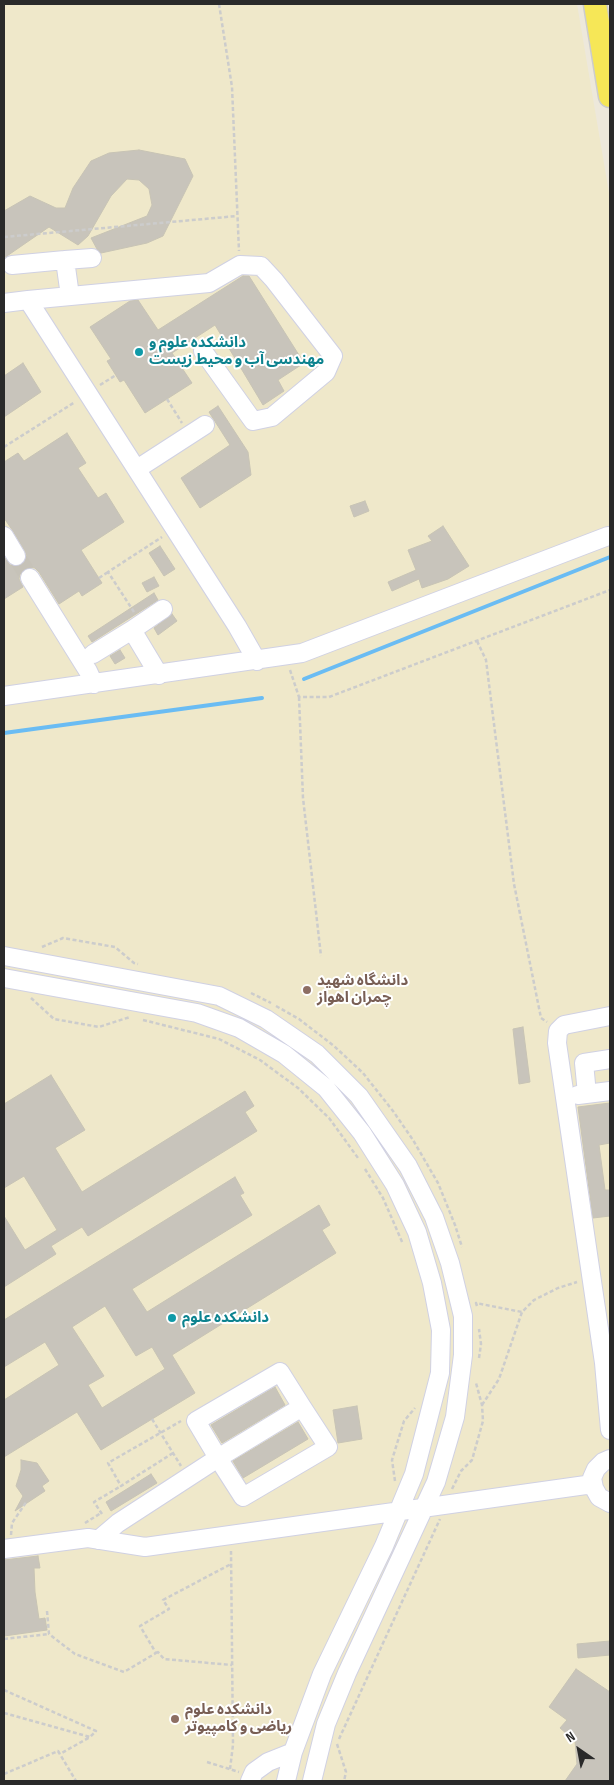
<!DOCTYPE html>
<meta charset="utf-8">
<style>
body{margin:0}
#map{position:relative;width:614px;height:1785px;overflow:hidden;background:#ede8db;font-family:"Sofia Sans Condensed",sans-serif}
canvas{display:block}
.frame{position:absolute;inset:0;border:5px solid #2a2a2a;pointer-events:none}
.north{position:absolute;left:554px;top:1725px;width:50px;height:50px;-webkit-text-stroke:4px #fff;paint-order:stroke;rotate:327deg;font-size:14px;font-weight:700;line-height:20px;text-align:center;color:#2a2a2a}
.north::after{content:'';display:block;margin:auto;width:18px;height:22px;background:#2a2a2a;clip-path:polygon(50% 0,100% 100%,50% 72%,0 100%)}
</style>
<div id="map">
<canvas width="614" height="1785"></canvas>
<div class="frame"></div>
<div class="north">N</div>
</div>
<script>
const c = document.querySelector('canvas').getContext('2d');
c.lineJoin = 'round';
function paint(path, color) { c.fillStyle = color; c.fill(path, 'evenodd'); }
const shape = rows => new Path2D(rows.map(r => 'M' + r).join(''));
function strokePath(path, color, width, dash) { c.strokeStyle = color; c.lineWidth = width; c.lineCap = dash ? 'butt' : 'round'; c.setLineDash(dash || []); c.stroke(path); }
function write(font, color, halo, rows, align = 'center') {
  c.font = font + ' "Sofia Sans Condensed","Noto Sans Arabic",sans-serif'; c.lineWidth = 4; c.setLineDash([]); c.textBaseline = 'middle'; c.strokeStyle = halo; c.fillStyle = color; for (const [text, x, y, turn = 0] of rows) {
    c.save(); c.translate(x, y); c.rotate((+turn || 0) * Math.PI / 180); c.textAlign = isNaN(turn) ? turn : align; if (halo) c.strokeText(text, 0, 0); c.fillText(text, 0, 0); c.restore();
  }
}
paint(shape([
 [4,4,577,4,610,199,610,1781,4,1781]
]), '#efe8ca');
strokePath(shape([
 [304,679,610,557],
 [4,733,262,698]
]), '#6abcf3', 4);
const building = shape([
 [139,150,185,159,193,176,163,236,147,243,101,253,97,249,91,238,147,216,152,205,149,189,139,180,127,179,111,196,88,236,78,245,49,227,4,258,4,211,30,196,56,208,65,208,73,188,91,161,109,153,139,150],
 [243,276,249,276,304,363,278,380,284,391,263,405,215,325,172,353,192,383,145,413,124,380,120,382,107,361,111,359,90,327,130,301,138,300,158,330,243,276],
 [23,363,41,392,4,417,4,376,23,363],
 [218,406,248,452,251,475,200,508,181,478,230,445,209,412,218,406],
 [67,433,86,463,78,468,98,498,106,493,124,522,81,550,102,583,82,596,79,591,59,604,39,572,35,568,29,567,24,569,20,573,19,579,23,587,4,599,4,559,5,558,10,565,17,567,22,565,27,556,25,551,13,531,4,518,4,462,18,453,24,461,67,433],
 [365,501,369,511,354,517,350,506,365,501],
 [443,526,469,566,448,579,422,588,419,579,392,591,388,582,416,570,408,550,432,541,428,536,443,526],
 [160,546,175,569,164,576,149,553,160,546],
 [154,577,159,586,147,592,142,583,154,577],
 [154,593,158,600,92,642,88,636,154,593],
 [172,614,177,621,158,635,154,628,172,614],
 [120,650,125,658,115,664,110,656,120,650],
 [523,1027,530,1082,519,1084,513,1029,523,1027],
 [51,1075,85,1130,55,1148,82,1192,245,1091,254,1106,245,1112,257,1131,88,1236,82,1227,51,1246,56,1254,4,1287,4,1216,25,1250,57,1230,24,1176,4,1188,4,1104,51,1075],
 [610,1103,610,1143,599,1145,605,1190,610,1190,610,1216,593,1218,578,1107,610,1103],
 [235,1177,244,1193,240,1195,252,1215,132,1289,147,1312,319,1205,330,1225,322,1230,336,1253,172,1355,195,1393,101,1450,77,1412,4,1457,4,1400,59,1365,45,1342,4,1367,4,1320,235,1177],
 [105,1306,136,1356,152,1347,165,1369,102,1408,88,1385,104,1376,72,1327,105,1306],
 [275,1387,285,1405,222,1443,211,1425,275,1387],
 [357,1406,362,1439,338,1443,333,1410,357,1406],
 [298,1422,308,1439,243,1478,233,1461,298,1422],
 [21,1460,37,1463,49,1481,42,1486,45,1491,15,1511,23,1496,16,1486,21,1470,21,1460],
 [151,1474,157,1483,111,1511,106,1502,151,1474],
 [38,1556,40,1568,34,1568,35,1592,39,1619,45,1618,47,1630,4,1636,4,1560,38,1556],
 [610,1641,610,1655,578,1658,577,1644,610,1641],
 [576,1669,610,1692,610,1781,565,1781,577,1764,575,1741,560,1728,567,1720,549,1707,576,1669]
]);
paint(building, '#c8c4bb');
strokePath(building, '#c8c4b5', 1);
strokePath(shape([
 [16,556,30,578]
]), '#c6c2b8', 18, [18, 9]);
const minor = shape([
 [12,265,65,260],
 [70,296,65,260,92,258],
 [28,300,209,283,240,265,261,266,274,280,333,356,326,372,272,417,253,421,203,351],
 [4,303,28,300,237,626,257,661],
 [137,469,205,425],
 [4,536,16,556],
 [30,578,88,671,94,684],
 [93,654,132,630],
 [159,675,132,630,163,609],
 [4,696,302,653,608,536],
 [4,956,219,996,266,1019,317,1054,359,1096,408,1166,434,1217,450,1263,463,1316,463,1355,455,1417,436,1482,347,1673,326,1724,312,1781],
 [4,978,197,1013,239,1028,284,1054,326,1088,362,1133,395,1185,417,1232,432,1283,441,1330,440,1373,414,1474,384,1546,322,1674,293,1752,286,1781],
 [610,1016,564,1025,558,1031,557,1043,604,1363,610,1430],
 [587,1094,584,1063,610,1059],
 [578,1095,610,1091],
 [610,1459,603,1462,596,1469,592,1478,594,1488,599,1497,610,1503],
 [98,1540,118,1523,218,1458,243,1497,328,1447,302,1407,280,1372,196,1421,218,1458,302,1407],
 [4,1549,88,1538,145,1547,593,1484],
 [250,1781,254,1772,268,1762,293,1752]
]);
const major = shape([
 [595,4,610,96]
]);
strokePath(minor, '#d0d1e3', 20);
strokePath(major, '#ccc', 25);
strokePath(shape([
 [219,4,232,87,239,251],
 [4,237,237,216],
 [100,385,116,375],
 [167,399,182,423],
 [4,447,75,402],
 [99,578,108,572],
 [134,612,108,572,162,537],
 [477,641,486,660,514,884,541,1018,547,1022],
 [290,670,299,697,329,697,610,590],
 [299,697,303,798,321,956],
 [42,947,63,938,115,947,134,963,138,964],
 [251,993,271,1003],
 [31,998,54,1019,99,1027,130,1017],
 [276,1006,299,1019,334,1046,363,1073,393,1111,413,1140,438,1183,455,1225,462,1247],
 [143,1020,219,1039,260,1060,298,1088,329,1118,358,1158],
 [365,1169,383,1198,403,1244],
 [477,1306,476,1303,522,1312],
 [479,1358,481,1344,479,1329],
 [482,1405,499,1379,522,1312,534,1300,558,1288,577,1282],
 [152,1419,181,1466],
 [173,1453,121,1486,108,1463,181,1421],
 [395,1481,392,1460,404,1421,415,1408],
 [452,1489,461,1471,472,1460,483,1421,482,1405,476,1383],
 [102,1514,94,1502,121,1486],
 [85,1523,101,1513],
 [11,1535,12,1523,27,1501],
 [47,1611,49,1634,75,1654,124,1672,156,1653,140,1626,169,1609,163,1600,231,1564],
 [4,1639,49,1634],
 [156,1653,158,1652,164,1659,232,1665],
 [4,1690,96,1731,90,1737],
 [4,1713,90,1737,60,1754],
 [339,1739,440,1519],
 [337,1744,346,1772,344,1781],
 [207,1762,239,1772],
 [230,1769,233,1745,231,1551],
 [4,1774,58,1751,76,1781]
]), '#ccc', 2.5, [4, 2.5]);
strokePath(minor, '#fff', 18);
strokePath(major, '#f6e757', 22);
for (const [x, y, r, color] of [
 [139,352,5,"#0f9aa8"],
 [307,990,5,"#8d6e63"],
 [172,1318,5,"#0f9aa8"],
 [175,1719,5,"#8d6e63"]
]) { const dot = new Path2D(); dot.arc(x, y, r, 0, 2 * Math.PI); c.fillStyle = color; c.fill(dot); strokePath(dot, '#fff', 2); }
write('bold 15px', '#0d838f', '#fff', [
 ["دانشکده علوم و",149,343],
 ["مهندسی آب و محیط زیست",149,360],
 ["دانشکده علوم",182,1318]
], 'left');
write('bold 15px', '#785e54', '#fff', [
 ["دانشگاه شهید",317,981],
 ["چمران اهواز",317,998],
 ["دانشکده علوم",185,1710],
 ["ریاضی و کامپیوتر",185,1727]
], 'left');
</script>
